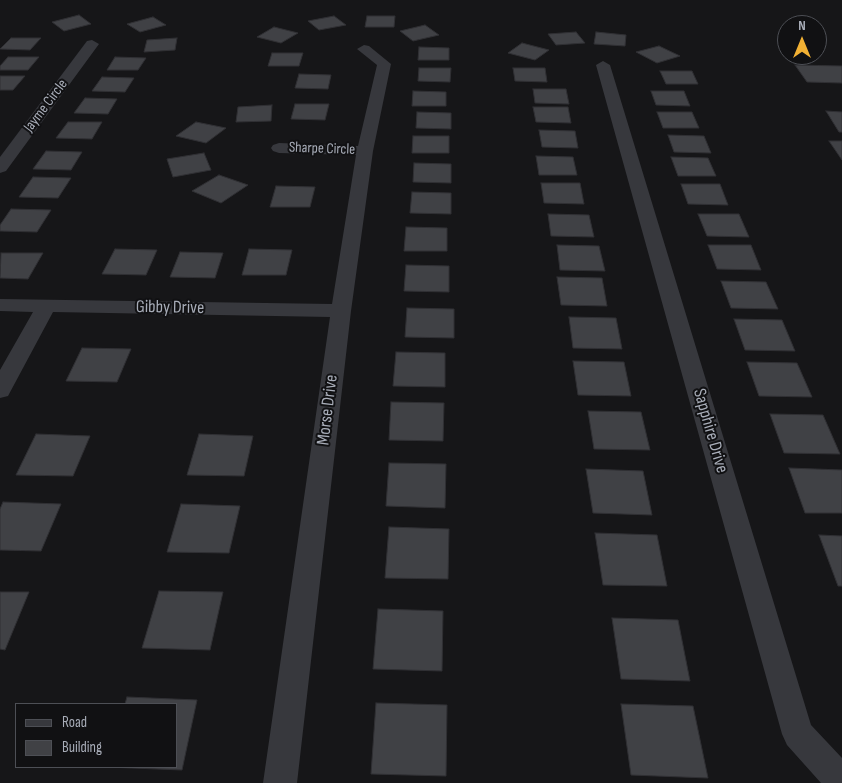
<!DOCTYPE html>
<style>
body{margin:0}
#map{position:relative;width:842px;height:783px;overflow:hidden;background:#161618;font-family:"Sofia Sans Condensed",sans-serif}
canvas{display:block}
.legend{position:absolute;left:15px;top:703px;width:162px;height:65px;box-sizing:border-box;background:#111113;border:1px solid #4d4f55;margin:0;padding:6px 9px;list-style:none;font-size:15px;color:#a8adb8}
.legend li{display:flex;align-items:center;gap:10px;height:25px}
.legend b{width:25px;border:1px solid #4d4f55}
.north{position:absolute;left:777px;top:15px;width:50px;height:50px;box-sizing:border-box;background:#111113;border:1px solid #4d4f55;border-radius:50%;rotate:0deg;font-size:14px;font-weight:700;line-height:20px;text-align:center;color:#a8adb8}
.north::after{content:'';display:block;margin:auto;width:18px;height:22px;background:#f2b134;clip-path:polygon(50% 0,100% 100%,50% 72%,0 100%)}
</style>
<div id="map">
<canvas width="842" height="783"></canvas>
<ul class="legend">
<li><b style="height:6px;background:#37383d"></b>Road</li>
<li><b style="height:14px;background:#404145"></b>Building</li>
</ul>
<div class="north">N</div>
</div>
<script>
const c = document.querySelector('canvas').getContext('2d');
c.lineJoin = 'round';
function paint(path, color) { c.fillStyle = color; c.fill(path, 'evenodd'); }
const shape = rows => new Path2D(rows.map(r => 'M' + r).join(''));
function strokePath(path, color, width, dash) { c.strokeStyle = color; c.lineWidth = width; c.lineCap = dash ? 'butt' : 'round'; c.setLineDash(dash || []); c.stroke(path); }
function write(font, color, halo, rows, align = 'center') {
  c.font = font + ' "Sofia Sans Condensed",sans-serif'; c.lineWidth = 4; c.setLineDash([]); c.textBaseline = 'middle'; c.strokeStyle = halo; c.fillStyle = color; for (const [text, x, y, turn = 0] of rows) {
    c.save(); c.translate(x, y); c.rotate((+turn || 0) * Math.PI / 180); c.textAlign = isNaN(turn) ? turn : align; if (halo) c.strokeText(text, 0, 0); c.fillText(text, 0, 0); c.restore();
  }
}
const building = shape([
 [79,15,91,24,64,31,52,22,79,15],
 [334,16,346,25,319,30,308,21,334,16],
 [367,16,395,16,394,27,365,27,367,16],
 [153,17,166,25,140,32,127,24,153,17],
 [425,25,439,35,413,41,400,31,425,25],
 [274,27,298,33,281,43,257,37,274,27],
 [576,32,585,43,556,45,548,34,576,32],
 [596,32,626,35,625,46,594,44,596,32],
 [11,38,41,38,30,50,0,49,11,38],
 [177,38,175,50,144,52,147,40,177,38],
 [522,43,549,50,535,60,508,53,522,43],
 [659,46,680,56,657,63,636,52,659,46],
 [419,47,449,48,449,60,418,60,419,47],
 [272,53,303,53,299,66,268,66,272,53],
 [8,57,39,57,28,70,0,70,0,66,8,57],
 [115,57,146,58,138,70,107,70,115,57],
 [795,65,842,66,842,83,807,82,795,65],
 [419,68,451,68,450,82,418,81,419,68],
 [513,68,545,68,547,82,515,81,513,68],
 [660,71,692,71,698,84,666,84,660,71],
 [299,74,331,75,328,89,295,88,299,74],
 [0,76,25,76,13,90,0,90,0,76],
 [102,77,134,78,125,92,92,91,102,77],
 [533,89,566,89,569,104,535,103,533,89],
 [413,91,446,92,446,106,412,106,413,91],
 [651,91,684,91,690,106,656,105,651,91],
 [85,98,117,99,108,114,74,113,85,98],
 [295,104,329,104,325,120,291,119,295,104],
 [272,105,271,121,236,122,238,107,272,105],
 [533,107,568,107,571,123,536,122,533,107],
 [826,111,842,112,842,132,839,132,826,111],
 [417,112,451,113,451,129,416,128,417,112],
 [657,112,692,112,699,128,663,128,657,112],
 [68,122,102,122,92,139,56,138,68,122],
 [196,122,226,128,206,143,176,136,196,122],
 [539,130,575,131,578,148,542,147,539,130],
 [668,135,704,136,711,153,674,152,668,135],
 [413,136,449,136,449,153,412,153,413,136],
 [829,141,842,141,842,160,829,141],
 [46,151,82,152,71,170,33,169,46,151],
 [204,153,211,170,173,177,167,159,204,153],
 [536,156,573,157,577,175,539,175,536,156],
 [671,157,708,158,716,176,678,176,671,157],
 [414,163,451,164,451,183,413,182,414,163],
 [219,175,248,185,221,203,192,191,219,175],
 [33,177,71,178,58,198,19,197,33,177],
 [541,183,580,183,584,204,544,203,541,183],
 [681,184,720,184,728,205,688,204,681,184],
 [276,186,315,187,310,207,270,207,276,186],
 [412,192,451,193,451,214,410,213,412,192],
 [11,209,51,210,37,232,0,231,0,225,11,209],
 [548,214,589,215,594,237,551,236,548,214],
 [698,214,739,214,749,237,707,236,698,214],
 [406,227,447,228,447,251,404,251,406,227],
 [557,245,599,246,605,271,560,270,557,245],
 [708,245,751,245,761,270,717,269,708,245],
 [115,249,157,250,146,275,102,274,115,249],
 [249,249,292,250,286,275,242,275,249,249],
 [180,252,223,253,215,278,170,277,180,252],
 [1,253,43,253,28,279,0,278,1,253],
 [406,265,449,266,449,292,404,291,406,265],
 [557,277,602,278,607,306,561,305,557,277],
 [721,281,766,282,778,309,731,308,721,281],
 [407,308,454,309,454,338,405,337,407,308],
 [569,317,616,318,622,349,573,348,569,317],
 [734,319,782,320,795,351,745,350,734,319],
 [82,348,131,349,117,382,66,381,82,348],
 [396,352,445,353,445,387,393,386,396,352],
 [573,361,624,362,631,396,578,395,573,361],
 [747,362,797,363,812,397,759,396,747,362],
 [391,402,444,403,443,441,389,440,391,402],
 [588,411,641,412,650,450,594,449,588,411],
 [770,414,823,415,840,454,784,453,770,414],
 [36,434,90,436,73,476,16,475,36,434],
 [199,434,253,436,244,476,187,475,199,434],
 [389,463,446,464,445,508,386,506,389,463],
 [789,468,842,470,842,513,805,513,789,468],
 [586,469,643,471,652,515,593,513,586,469],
 [3,502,61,504,41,551,0,550,0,509,3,502],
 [181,504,240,506,229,553,167,552,181,504],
 [389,527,449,529,448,579,385,578,389,527],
 [595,533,657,535,667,586,603,585,595,533],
 [819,535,842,536,842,586,838,586,819,535],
 [159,591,223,592,210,650,142,648,159,591],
 [0,592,29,592,5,650,0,649,0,592],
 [378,609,443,611,442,671,373,669,378,609],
 [612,618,678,620,690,681,621,679,612,618],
 [127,697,197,700,182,770,107,767,176,767,176,704,125,704,127,697],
 [376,703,447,705,446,776,371,774,376,703],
 [621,704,693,706,708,778,631,775,621,704]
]);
paint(building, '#404145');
strokePath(building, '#303034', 1);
paint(shape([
 [92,40,99,44,6,171,0,173,0,157,87,41,92,40],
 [364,45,369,46,391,64,373,151,351,311,297,783,263,783,330,317,53,312,8,396,0,398,0,370,33,312,0,311,0,299,332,304,356,155,279,153,273,151,271,148,273,145,279,143,358,146,377,65,357,49,364,45],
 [603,61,610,65,811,725,842,758,842,783,821,783,787,745,782,734,596,65,603,61]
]), '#37383d');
write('15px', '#a8adb8', '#111113', [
 ["Jayme Circle",46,106,-53],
 ["Sharpe Circle",322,149,2]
]);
write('18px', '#a8adb8', '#111113', [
 ["Gibby Drive",170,308,1],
 ["Morse Drive",328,410,-83],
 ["Sapphire Drive",710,431,74]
]);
</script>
